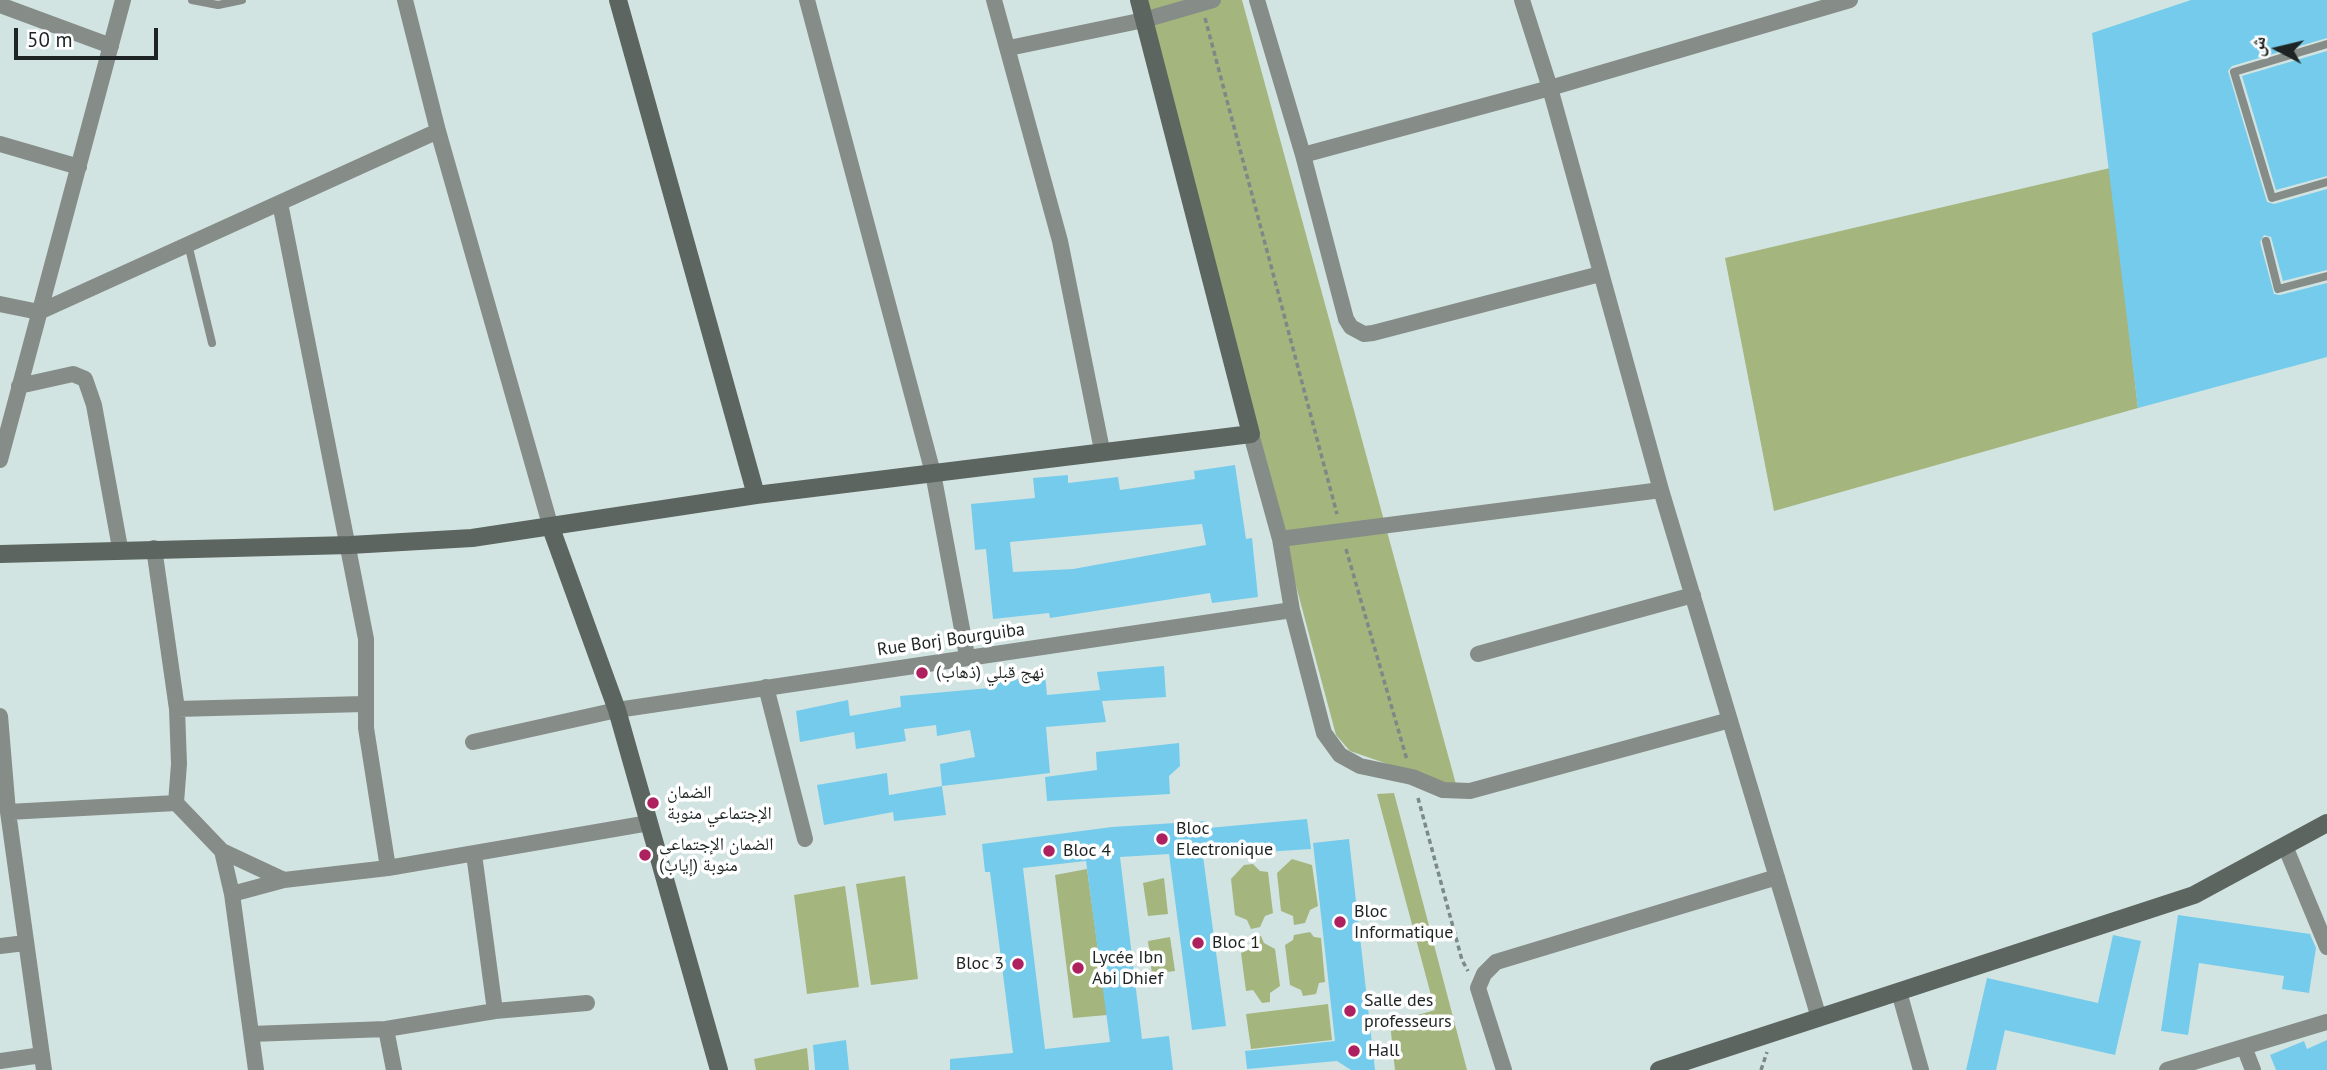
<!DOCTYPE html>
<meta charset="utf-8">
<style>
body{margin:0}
#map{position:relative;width:2327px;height:1070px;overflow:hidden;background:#d2e4e2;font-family:"PT Sans","Noto Naskh Arabic",sans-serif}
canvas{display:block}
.north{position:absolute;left:2243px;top:14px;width:70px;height:70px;-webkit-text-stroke:5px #fff;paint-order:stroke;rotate:277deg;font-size:19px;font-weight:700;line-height:28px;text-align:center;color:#1d2423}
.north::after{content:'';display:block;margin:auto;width:24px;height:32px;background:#1d2423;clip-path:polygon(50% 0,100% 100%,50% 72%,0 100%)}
.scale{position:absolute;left:14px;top:28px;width:144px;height:32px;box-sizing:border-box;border:4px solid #1d2423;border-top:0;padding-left:9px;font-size:21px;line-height:24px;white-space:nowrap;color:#1d2423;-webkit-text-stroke:5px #fff;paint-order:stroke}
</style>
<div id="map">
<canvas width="2327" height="1070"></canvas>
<div class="north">ش</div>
<div class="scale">50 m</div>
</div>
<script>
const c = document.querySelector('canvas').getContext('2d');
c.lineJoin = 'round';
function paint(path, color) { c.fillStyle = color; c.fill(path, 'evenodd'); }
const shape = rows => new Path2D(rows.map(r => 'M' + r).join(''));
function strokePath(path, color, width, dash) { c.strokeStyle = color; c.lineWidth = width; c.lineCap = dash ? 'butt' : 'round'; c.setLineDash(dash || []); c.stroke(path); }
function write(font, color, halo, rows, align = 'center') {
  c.font = font + ' "PT Sans","Noto Naskh Arabic",sans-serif'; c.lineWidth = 7; c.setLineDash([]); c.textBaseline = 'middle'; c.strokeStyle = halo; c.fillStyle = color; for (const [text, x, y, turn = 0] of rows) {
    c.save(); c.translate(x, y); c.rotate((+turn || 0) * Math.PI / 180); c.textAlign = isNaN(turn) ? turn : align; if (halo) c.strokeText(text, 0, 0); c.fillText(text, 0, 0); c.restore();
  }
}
paint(shape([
 [1139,0,1242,0,1457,788,1350,751,1336,735],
 [2110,168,2138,408,1774,511,1725,258],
 [1394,793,1467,1070,1395,1070,1390,1023,1435,1010,1377,794],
 [1292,859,1312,865,1318,906,1310,910,1305,923,1294,925,1293,916,1281,911,1277,873],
 [1253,864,1260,871,1268,872,1273,913,1265,916,1260,927,1251,929,1247,920,1235,915,1231,879,1244,865],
 [1087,869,1107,1015,1073,1018,1055,875],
 [905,876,918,979,871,985,856,884],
 [1164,878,1168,914,1148,916,1143,883],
 [845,886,859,987,807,994,794,895],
 [1310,932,1314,937,1321,938,1325,982,1319,983,1316,994,1303,996,1301,990,1290,985,1285,945,1293,940,1294,935],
 [1261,936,1264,943,1275,949,1280,986,1270,993,1270,1002,1262,1003,1253,990,1246,991,1241,953,1251,949,1253,937],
 [1170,937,1175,971,1152,974,1148,941],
 [1328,1004,1332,1040,1251,1049,1246,1014],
 [807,1048,809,1070,756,1070,754,1059]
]), '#a4b57e');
paint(shape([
 [2191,0,2327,0,2327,38,2232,66,2228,71,2267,202,2274,204,2327,189,2327,270,2283,281,2271,237,2264,235,2260,242,2274,294,2280,295,2327,283,2327,357,2138,408,2092,33],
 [2327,51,2327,176,2276,190,2242,76],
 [1235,465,1246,539,1252,538,1258,597,1212,603,1210,593,1050,618,1049,613,993,619,986,549,975,550,971,504,1035,498,1033,478,1068,475,1068,483,1118,477,1120,490,1195,479,1194,471],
 [1202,524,1206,545,1073,569,1013,572,1010,542],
 [1164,666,1166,697,1102,701,1106,722,1046,727,1050,773,942,786,940,764,975,757,970,730,937,736,936,725,904,729,906,741,856,749,854,732,800,742,796,711,848,700,850,716,901,707,900,696,990,688,989,683,1045,675,1047,695,1100,690,1097,672],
 [1179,743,1180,766,1169,776,1170,794,1047,801,1045,777,1097,770,1096,752],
 [887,773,889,795,942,786,946,815,894,821,893,812,824,825,817,785],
 [1307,819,1311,849,1203,856,1226,1026,1192,1030,1169,854,1120,857,1142,1039,1169,1036,1173,1070,950,1070,950,1059,1013,1053,990,872,985,872,982,844,1112,827,1207,821,1208,828],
 [1086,861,1110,1042,1045,1049,1023,868],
 [1349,839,1375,1070,1351,1070,1337,1061,1247,1069,1245,1051,1335,1041,1313,843],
 [2178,915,2310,934,2316,948,2309,993,2282,989,2284,976,2199,963,2188,1035,2161,1031],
 [2113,935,2141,941,2115,1055,2005,1030,1996,1070,1966,1070,1987,978,2098,1003],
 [846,1040,849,1070,815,1070,813,1045],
 [2327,1040,2327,1070,2276,1070,2270,1055,2304,1041,2307,1049]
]), '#75cbeb');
strokePath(shape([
 [1205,18,1337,514],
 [1346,549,1407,760],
 [1418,798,1462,960,1468,971],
 [1761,1070,1767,1052]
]), '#7c8987', 3.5, [5, 3.5]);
strokePath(shape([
 [192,0,218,5,242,0],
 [2327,44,2234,72,2272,198,2327,182],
 [2266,241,2278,289,2327,276],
 [188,244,212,343]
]), '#868c88', 8);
strokePath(shape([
 [405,0,438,131,551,528],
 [807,0,933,473,967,656],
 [994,0,1060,241,1102,450],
 [1257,0,1303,155,1346,319,1351,327,1364,334,1373,333,1600,274],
 [1522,0,1550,88,1661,490,1819,1018],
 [0,5,111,46],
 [1009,48,1144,20,1213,0],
 [0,144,79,167],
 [1303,155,1550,88,1850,0],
 [280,203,366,639,366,728,388,868],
 [0,304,39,312,438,131],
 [19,386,73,374,85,379,94,405,120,548],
 [1251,434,1280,539,1292,610,1324,733,1340,755,1360,766,1412,777,1443,790,1470,791,1730,720],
 [0,460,123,0],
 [1280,539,1661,490],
 [154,548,177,709,179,764,176,803,222,851,232,894,256,1070],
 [1478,654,1693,595],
 [766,687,805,839],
 [177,709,364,704],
 [0,716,8,812,44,1070],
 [473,742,617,710,1292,610],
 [8,812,176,803],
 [2285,846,2327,947],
 [222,851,284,880],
 [474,854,495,1011],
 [232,894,284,880,388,868,649,823],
 [0,946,25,943],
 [1899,992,1921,1070],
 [251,1034,386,1029],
 [2244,1047,2253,1070],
 [0,1061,42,1055],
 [394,1070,386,1029,495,1011,587,1003],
 [1504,1070,1478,988,1484,974,1496,962,1777,877],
 [2167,1070,2327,1022]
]), '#868c88', 16);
strokePath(shape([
 [618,0,756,495],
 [551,528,617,710,719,1070],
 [0,554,350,545,472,538,756,495,1251,434,1139,0],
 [1659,1070,2194,895,2327,823]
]), '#5c655f', 18);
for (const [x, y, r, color] of [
 [922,673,7,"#ad215f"],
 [653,803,7,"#ad215f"],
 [1162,839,7,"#ad215f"],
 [1049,851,7,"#ad215f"],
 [645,855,7,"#ad215f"],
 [1340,922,7,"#ad215f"],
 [1198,943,7,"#ad215f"],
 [1018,964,7,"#ad215f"],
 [1078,968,7,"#ad215f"],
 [1350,1011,7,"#ad215f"],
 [1354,1051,7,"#ad215f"]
]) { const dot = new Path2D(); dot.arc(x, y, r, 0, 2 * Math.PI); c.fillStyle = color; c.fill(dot); strokePath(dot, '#fff', 2.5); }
write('18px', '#1d2423', '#fff', [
 ["Rue Borj Bourguiba",951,640,-8]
]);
write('18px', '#1d2423', '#fff', [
 ["نهج قبلي (ذهاب)",936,673],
 ["الضمان",667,793],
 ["الإجتماعي منوبة",667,814],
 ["Bloc",1176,829],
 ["Electronique",1176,850],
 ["الضمان الإجتماعي",659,845],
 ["منوبة (إياب)",659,866],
 ["Bloc 4",1063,851],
 ["Bloc",1354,912],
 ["Informatique",1354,933],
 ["Bloc 1",1212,943],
 ["Lycée Ibn",1092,958],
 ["Abi Dhief",1092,979],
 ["Bloc 3",1004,964,"right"],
 ["Salle des",1364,1001],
 ["professeurs",1364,1022],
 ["Hall",1368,1051]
], 'left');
</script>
